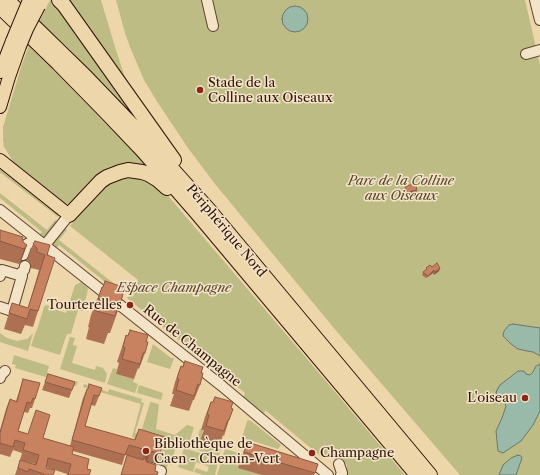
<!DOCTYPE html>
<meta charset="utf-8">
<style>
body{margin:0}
canvas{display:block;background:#edd6aa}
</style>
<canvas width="540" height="475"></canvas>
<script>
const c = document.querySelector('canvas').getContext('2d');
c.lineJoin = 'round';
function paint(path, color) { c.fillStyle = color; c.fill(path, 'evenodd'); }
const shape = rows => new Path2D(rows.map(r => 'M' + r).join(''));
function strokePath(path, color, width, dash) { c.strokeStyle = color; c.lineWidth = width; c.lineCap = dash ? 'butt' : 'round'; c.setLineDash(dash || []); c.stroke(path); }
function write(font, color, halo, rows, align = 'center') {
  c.font = font + ' "Libre Caslon Text",serif'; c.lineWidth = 3; c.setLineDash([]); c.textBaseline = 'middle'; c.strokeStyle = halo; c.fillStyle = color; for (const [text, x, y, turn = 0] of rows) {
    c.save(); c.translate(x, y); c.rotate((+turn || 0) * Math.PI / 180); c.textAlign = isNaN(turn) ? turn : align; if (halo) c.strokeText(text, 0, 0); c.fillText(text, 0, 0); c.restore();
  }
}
paint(shape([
 [50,0,101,0,116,50,125,77,146,122,160,145,66,46,39,22],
 [116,0,525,0,540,65,540,475,460,475,338,333,215,184,188,148,158,103,144,80,130,47,125,33],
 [30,43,151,169,137,167,72,204,69,204,64,203,15,165,3,145,4,144,3,141,3,127,22,64],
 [0,168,4,170,58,214,58,217,1,173,0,174],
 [130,176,142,178,164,191,331,387,405,475,345,475,347,469,347,465,342,459,339,456,331,456,324,459,265,410,264,415,243,398,245,393,128,299,127,298,137,286,138,280,70,226,99,191,107,183],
 [0,193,47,230,55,220,58,223,47,236,42,237,39,235,42,232,0,198],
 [64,227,67,230,59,240,122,290,125,286,127,287,119,298,119,293,59,245,56,249,54,247,53,242],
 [81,282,88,288,87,294,82,311,78,310,71,334,68,334,66,336,60,355,31,346,36,331,37,330,44,307,46,305,54,308,54,309,66,313,75,285],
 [0,333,7,338,17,341,27,339,33,333,28,351,0,342],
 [70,337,75,338,73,345,77,346,72,363,95,370,96,366,103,368,107,374,105,383,60,369],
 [153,344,171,358,174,358,170,369,147,362],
 [14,355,49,366,47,373,78,382,76,386,15,368,16,365,12,364],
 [113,368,117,369,116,374,134,379,133,382,138,384,135,393,107,384],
 [84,384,108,392,109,389,142,399,141,402,144,403,135,433,176,446,171,465,168,464,166,470,157,467,163,447,132,437,141,404,83,387],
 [139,385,163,393,161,400,137,393],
 [151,402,158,404,159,405,156,429,175,435,187,425,194,427,188,447,141,432,150,403],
 [249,420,251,421,281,445,278,449,243,438,242,438,247,421],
 [200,429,204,430,201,441,220,441,223,442,219,456,194,449],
 [184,448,219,459,215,475,203,475,194,472,196,468,207,472,209,467,196,462,193,472,178,467],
 [225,449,242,454,238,467,262,475,217,475]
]), '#bebc85');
const water = shape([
 '282 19a13 13 0 1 1 26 0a13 13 0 1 1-26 0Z',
 [513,324,540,328,540,356,533,352,527,351,518,349,511,344,503,336,504,331,509,325,513,324],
 [540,364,540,411,533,425,521,441,503,453,498,451,496,431,502,418,506,406,503,398,501,396,498,395,496,393,497,390,500,385,518,371,524,371,526,374,530,375,533,372,536,366,540,364],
 [518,455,521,456,522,458,516,475,499,475,503,465,511,458,518,455]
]);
paint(water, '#99b9a9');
strokePath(water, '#6f7768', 1);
strokePath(shape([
 [25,266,28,256]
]), '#c7af89', 10, [10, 5]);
const minor = shape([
 [207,0,213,26],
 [535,0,540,20],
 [526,54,540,50],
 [0,210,222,386,328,475],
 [45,245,69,215],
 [23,255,27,244,30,243,34,237],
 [21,273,24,270,25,266],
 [0,276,2,270,22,276,12,311,0,307],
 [0,378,1,375,5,371],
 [339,464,342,473,341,475],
 [148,467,161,471,159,475]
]);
const major = shape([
 [0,72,12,41],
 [0,107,9,77,20,46],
 [0,160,69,215]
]);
const highway = shape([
 [7,0,86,77,136,129,209,210,430,475],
 [59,0,64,5,174,160],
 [0,7,58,63,106,112,143,151,197,213,417,475],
 [69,215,101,181,107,177,120,172,128,170,142,172,148,174,158,180,167,188]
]);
strokePath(minor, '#5f4430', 12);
strokePath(major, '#301307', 14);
strokePath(highway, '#301307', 16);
strokePath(minor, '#f3e4c8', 10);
strokePath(major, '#edd6aa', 12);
strokePath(highway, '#edd6aa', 14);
const majorBridge = shape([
 [12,41,29,0],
 [20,46,27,29,39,6]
]);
strokePath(majorBridge, '#301307', 14, []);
strokePath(majorBridge, '#edd6aa', 12);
paint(shape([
 [405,187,416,193,406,195,404,190],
 [0,230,22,240,24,243,27,245,21,261,19,264,0,259],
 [33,244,47,255,38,311,33,327,25,325,21,334,4,329,12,303,28,308,39,270,31,268,31,264,27,260],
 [432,267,440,268,439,271,434,275,433,273,426,278,422,275,423,272,426,270,426,268],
 [105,281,121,293,120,305,110,333,108,333,104,344,86,339,89,327,88,327,91,315,102,287,103,287],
 [126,335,146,342,145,353,139,369,138,368,134,379,116,374,119,363,117,362],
 [185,361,201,373,200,385,194,400,193,400,189,411,170,406,174,394,172,394,175,382,181,366,182,367],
 [48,374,72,390,69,398,42,390],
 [23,379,35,399,32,408,30,408,28,413,24,412,18,431,28,434,36,410,43,438,70,446,83,398,87,389,99,396,95,406,91,405,85,426,134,440,139,429,160,453,157,463,146,461,155,471,157,475,121,475,127,455,125,455,122,465,73,451,72,454,87,469,89,475,67,475,67,474,46,467,53,475,15,475,20,460,35,465,35,464,20,460,22,453,13,450,10,457,0,454,0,430,6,409,10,399,16,401],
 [215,397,231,408,229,420,224,436,223,435,219,447,200,441,204,430,201,430,205,417,211,402,213,402],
 [247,442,318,464,314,475,262,475,238,468]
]), '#ad7053');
paint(shape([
 [417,190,416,193,406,195,407,192],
 [27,245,21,261,19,264,24,249],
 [440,268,439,271,434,275,435,272],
 [434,270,433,273,426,278],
 [151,451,147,461,144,462,145,456,147,452]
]), '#8d5b43');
const building = shape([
 [415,183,417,190,407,192,405,187,415,183],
 [0,230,23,237,22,240,24,243,27,245,24,249,0,241,0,230],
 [35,241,50,245,47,255,55,258,38,311,30,309,27,319,9,313,12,303,28,308,45,255,37,252,37,248,33,244,35,241],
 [437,263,440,268,435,272,434,270,428,276,423,272,427,269,426,268,430,265,432,267,437,263],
 [105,281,123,287,121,293,123,294,120,305,118,305,115,316,96,311,100,299,98,299,102,287,103,287,105,281],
 [130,330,148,335,146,342,148,342,145,353,143,353,140,364,122,359,125,348,123,347,126,335,128,336,130,330],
 [185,361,203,367,201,373,203,373,200,385,198,384,194,396,176,390,179,379,177,378,181,366,183,367,185,361],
 [48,374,75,382,72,390,45,382,48,374],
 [23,379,40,383,35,399,33,398,31,403,27,402,18,431,28,434,36,410,50,415,43,438,74,447,72,454,89,459,87,469,91,470,89,475,68,475,71,464,48,458,46,468,55,470,53,475,43,475,44,474,29,469,28,472,18,468,20,460,36,465,39,455,23,450,25,443,15,440,13,447,0,443,0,433,10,399,17,402,23,379],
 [89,384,102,388,99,396,94,395,85,426,135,440,139,429,165,437,160,453,151,451,147,452,145,456,145,459,147,462,156,465,155,471,158,472,157,475,121,475,127,455,143,460,146,450,129,445,125,455,72,440,87,389,88,389,89,384],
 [215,397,233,402,231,408,233,409,229,420,228,420,224,431,206,426,209,415,207,414,211,402,213,402,215,397],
 [247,442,318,464,315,473,244,452,247,442]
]);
paint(building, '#c98260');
strokePath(building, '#8d5b43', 1);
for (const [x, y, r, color] of [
 [200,90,4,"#8f2418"],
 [130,305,4,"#8f2418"],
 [525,398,4,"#8f2418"],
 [146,451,4,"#8f2418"],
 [312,453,4,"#8f2418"]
]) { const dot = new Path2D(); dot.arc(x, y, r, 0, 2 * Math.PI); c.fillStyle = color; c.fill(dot); strokePath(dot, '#f3e4c8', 1.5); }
write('13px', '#301307', '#f3e4c8', [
 ["Stade de la",208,83],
 ["Colline aux Oiseaux",208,98],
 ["Tourterelles",122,305,"right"],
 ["L'oiseau",517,398,"right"],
 ["Bibliothèque de",154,444],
 ["Caen - Chemin-Vert",154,459],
 ["Champagne",320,453]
], 'left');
write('italic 13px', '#5b462d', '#f3e4c8', [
 ["Parc de la Colline",401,181],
 ["aux Oiseaux",401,196],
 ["Espace Champagne",174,288]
]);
write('13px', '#301307', '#f3e4c8', [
 ["Périphérique Nord",226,231,50],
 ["Rue de Champagne",192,346,39]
]);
</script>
